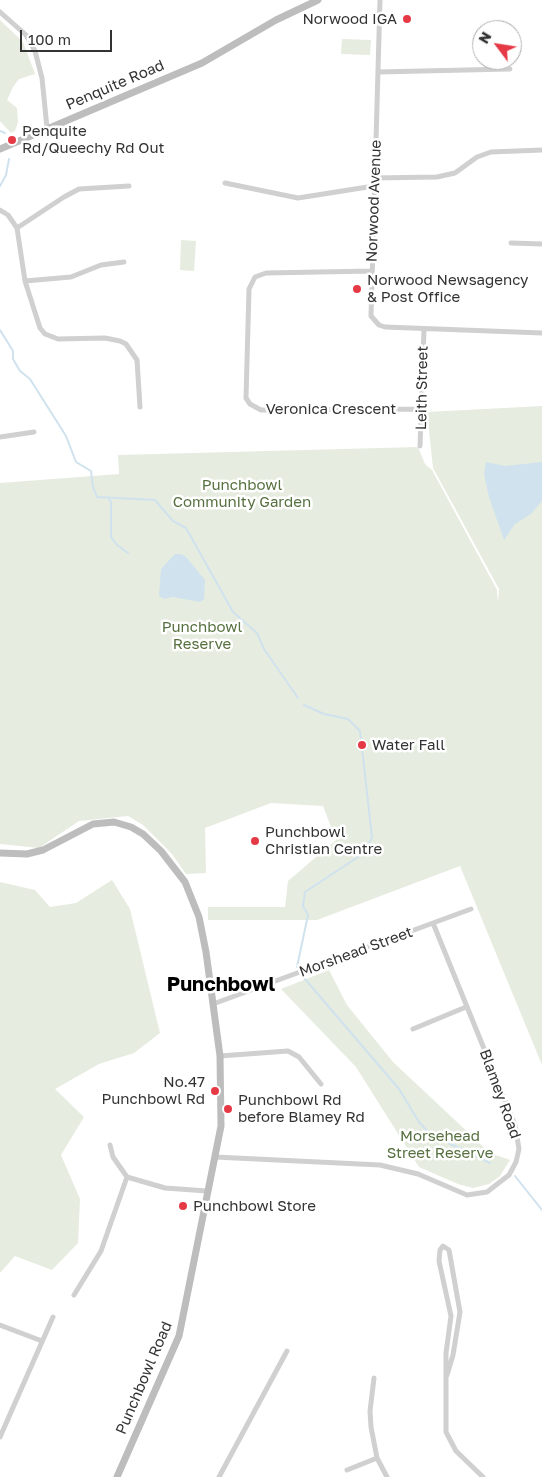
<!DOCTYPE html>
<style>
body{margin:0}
#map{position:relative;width:542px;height:1477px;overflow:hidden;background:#fff;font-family:"Golos Text",sans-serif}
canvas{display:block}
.north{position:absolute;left:472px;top:20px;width:50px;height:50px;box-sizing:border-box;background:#fff;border:1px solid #adadad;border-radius:50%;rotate:301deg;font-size:14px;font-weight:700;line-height:20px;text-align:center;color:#333}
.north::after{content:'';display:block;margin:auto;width:18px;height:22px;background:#e63946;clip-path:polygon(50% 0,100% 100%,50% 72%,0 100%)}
.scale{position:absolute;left:20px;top:30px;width:92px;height:22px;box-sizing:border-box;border:2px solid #333;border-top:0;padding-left:6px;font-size:15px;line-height:18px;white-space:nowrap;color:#333;-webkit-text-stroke:4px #fff;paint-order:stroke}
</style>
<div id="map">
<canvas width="542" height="1477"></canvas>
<div class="north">N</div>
<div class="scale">100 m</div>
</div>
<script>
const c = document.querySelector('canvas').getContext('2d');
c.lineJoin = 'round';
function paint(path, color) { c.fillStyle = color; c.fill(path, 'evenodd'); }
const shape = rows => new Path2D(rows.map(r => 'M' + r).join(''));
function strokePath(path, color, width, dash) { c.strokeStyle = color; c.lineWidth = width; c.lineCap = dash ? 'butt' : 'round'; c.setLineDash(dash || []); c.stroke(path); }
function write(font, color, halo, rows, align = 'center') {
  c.font = font + ' "Golos Text",sans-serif'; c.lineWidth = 5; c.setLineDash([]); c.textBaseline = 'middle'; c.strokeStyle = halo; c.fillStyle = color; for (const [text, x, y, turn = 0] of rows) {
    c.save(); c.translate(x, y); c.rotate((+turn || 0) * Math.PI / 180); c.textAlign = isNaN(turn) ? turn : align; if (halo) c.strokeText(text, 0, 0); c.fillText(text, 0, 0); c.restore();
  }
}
paint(shape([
 [0,20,23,42,35,74,19,79,13,87,7,100,17,108,18,122,15,131,11,133,0,121],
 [342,39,371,40,370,55,341,54],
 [181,240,196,241,194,271,180,270],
 [542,406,542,1065,460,866,317,920,208,920,208,907,285,907,288,881,336,840,323,806,271,803,205,828,206,873,186,874,172,854,143,825,128,816,79,821,39,848,0,844,0,483,119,474,118,455,418,447,425,464,432,470,497,590,498,603,499,589,433,468,427,412],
 [112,880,130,909,160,1033,134,1053,99,1064,55,1089,84,1117,61,1155,80,1199,78,1243,52,1270,15,1256,0,1273,0,882,35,890,50,907,76,903],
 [329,970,347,1005,393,1062,490,1153,510,1160,500,1176,489,1184,473,1188,458,1184,419,1167,356,1067,281,989]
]), '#e6ecdf');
paint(shape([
 [486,462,505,466,542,462,542,501,531,514,515,524,504,540,489,497,484,474],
 [175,554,181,554,186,557,205,580,204,599,200,602,173,597,164,599,159,596,161,569]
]), '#cfe2ee');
strokePath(shape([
 [0,131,5,133],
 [0,186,6,175,9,159],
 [0,330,13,351,13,359,20,371,30,379,66,436,76,462,91,471,93,487,97,497,155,500,173,521,186,528,233,612,257,633,264,649,298,698],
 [108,498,111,502,111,537,117,545,128,553],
 [297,967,308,915,303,906,305,892,358,857,367,848,372,837,360,731,348,719,324,714,304,705],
 [305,979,399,1089,419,1122,430,1134,490,1163],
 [515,1176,542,1210]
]), '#cfe2ee', 2);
strokePath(shape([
 [380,0,371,316,379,325,385,327,542,333],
 [0,12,26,35,35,51,42,78,47,128],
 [378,72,510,69],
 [374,178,437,177,455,173,477,157,491,152,542,150],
 [225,183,298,198,374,186],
 [0,210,8,215,17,228,25,281,40,328,45,334,58,339,105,338,120,341,126,344,137,360,140,407],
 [17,228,64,197,79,189,129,186],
 [511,243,542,244],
 [372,271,266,273,255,277,249,289,246,398,250,404,261,410,421,409],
 [25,281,71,277,101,265,124,262],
 [0,437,34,432],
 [420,446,424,329],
 [213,1004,471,909],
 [413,1029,466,1007],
 [220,1056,288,1051,299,1057,321,1084],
 [110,1145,113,1157,127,1177,165,1188,207,1191],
 [215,1157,380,1165,418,1174,467,1195,487,1192,509,1175,516,1162,519,1149,515,1125,433,923],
 [74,1295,101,1251,127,1177],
 [0,1325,42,1341],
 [447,1375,453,1355,460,1312,449,1250,443,1246,440,1250,439,1261,451,1316,446,1353,446,1432,456,1451,483,1477],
 [374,1378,370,1411,371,1427,377,1458,387,1477],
 [0,1437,53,1317],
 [347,1470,377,1458],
 [219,1477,287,1351]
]), '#d0d0d0', 5);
strokePath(shape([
 [0,149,202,63,276,20,318,0],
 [0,853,27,854,43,850,93,824,114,822,131,827,143,834,161,851,185,882,199,917,206,952,220,1056,221,1126,179,1336,117,1477]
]), '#bdbdbd', 7);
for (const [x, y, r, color] of [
 [407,19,5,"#e63946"],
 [12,140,5,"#e63946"],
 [357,289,5,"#e63946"],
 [362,745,5,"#e63946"],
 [255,841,5,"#e63946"],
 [215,1091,5,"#e63946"],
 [228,1109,5,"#e63946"],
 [183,1206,5,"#e63946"]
]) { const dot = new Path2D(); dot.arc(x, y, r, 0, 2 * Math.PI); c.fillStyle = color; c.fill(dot); strokePath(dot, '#fff', 2); }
write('15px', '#333', '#fff', [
 ["Norwood IGA",397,19,"right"],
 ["Penquite",22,131],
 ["Rd/Queechy Rd Out",22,148],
 ["Norwood Newsagency",367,280],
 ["& Post Office",367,297],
 ["Water Fall",372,745],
 ["Punchbowl",265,832],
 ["Christian Centre",265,849],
 ["No.47",205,1082,"right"],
 ["Punchbowl Rd",205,1099,"right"],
 ["Punchbowl Rd",238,1100],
 ["before Blamey Rd",238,1117],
 ["Punchbowl Store",193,1206]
], 'left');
write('15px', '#333', '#fff', [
 ["Penquite Road",115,85,-23],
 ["Norwood Avenue",374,201,-88],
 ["Leith Street",422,388,-89],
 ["Veronica Crescent",331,409],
 ["Morshead Street",356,952,-20],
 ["Blamey Road",500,1094,70],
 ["Punchbowl Road",144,1378,-67]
]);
write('15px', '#56703f', '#fff', [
 ["Punchbowl",242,485],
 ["Community Garden",242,502],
 ["Punchbowl",202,627],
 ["Reserve",202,644],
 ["Morsehead",440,1136],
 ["Street Reserve",440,1153]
]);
write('bold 20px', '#000', '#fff', [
 ["Punchbowl",221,985]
]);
</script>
